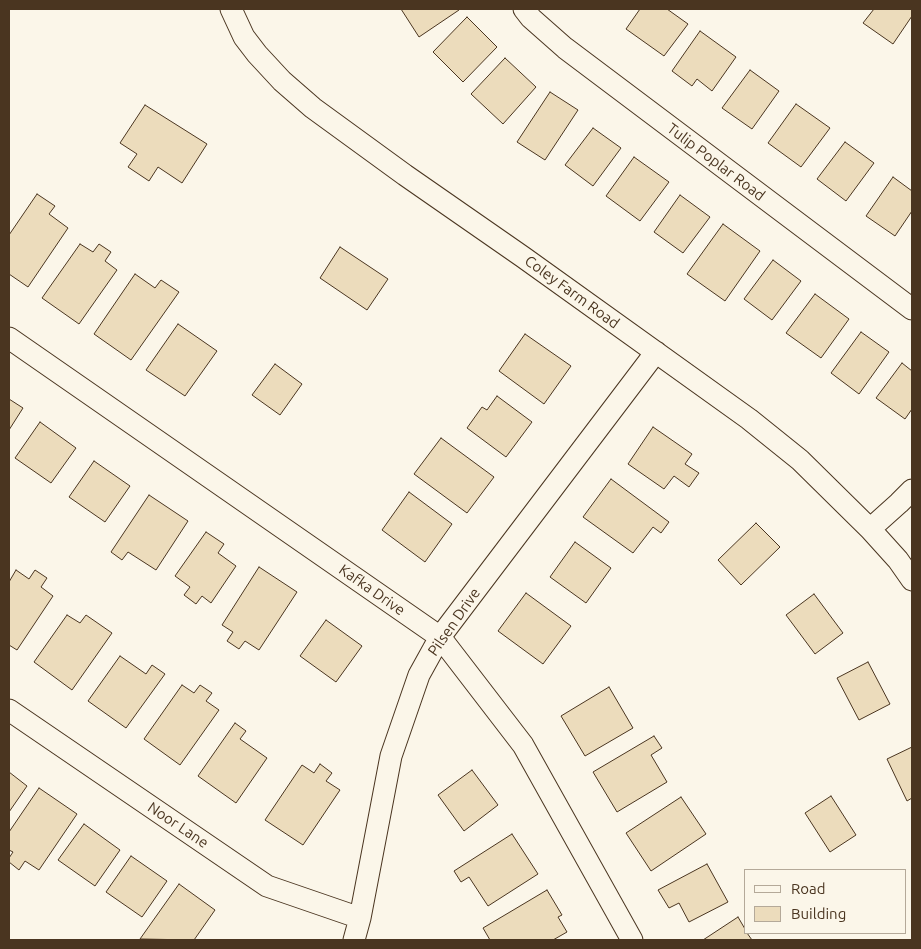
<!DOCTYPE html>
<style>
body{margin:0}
#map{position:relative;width:921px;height:949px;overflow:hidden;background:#fbf6e9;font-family:Ubuntu,sans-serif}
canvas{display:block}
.frame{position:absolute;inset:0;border:10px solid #4a3520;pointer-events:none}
.legend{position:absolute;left:744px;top:869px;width:162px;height:65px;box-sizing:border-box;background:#fbf6e9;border:1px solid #b4a999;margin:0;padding:6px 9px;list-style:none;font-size:15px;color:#4a3520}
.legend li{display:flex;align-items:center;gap:10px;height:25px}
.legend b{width:25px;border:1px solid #b4a999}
</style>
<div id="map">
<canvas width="921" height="949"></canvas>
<div class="frame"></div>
<ul class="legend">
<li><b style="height:6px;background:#fbf6e9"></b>Road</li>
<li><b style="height:14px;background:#ecdcbc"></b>Building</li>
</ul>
</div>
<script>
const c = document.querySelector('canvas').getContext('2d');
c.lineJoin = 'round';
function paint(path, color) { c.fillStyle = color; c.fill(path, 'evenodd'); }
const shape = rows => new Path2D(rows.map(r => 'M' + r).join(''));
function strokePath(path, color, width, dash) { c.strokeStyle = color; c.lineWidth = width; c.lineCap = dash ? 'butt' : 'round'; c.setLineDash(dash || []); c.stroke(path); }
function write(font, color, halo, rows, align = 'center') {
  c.font = font + ' Ubuntu,sans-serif'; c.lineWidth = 4; c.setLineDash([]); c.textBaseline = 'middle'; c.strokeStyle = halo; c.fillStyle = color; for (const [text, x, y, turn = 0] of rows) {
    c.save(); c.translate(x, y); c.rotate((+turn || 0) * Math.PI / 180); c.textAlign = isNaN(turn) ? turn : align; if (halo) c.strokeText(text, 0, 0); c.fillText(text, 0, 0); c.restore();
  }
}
const building = shape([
 [401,9,458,9,459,10,419,37,401,9],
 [640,9,667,9,688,24,664,56,626,29,640,9],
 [874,9,912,9,912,16,893,44,863,23,874,9],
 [467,17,497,47,463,82,433,52,467,17],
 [700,31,736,57,712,91,697,79,692,86,672,71,700,31],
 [505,58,536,87,503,124,471,94,505,58],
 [750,70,779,91,752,129,722,108,750,70],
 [550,92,578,110,545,160,517,142,550,92],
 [796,104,830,128,801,167,768,143,796,104],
 [145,105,207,144,182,183,158,167,149,181,128,167,137,154,120,143,145,105],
 [593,128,621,148,593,186,565,165,593,128],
 [845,142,874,163,846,201,817,179,845,142],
 [634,157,669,182,640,221,606,196,634,157],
 [893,177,912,191,912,211,895,236,866,216,893,177],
 [37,194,55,206,49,214,68,228,28,287,9,274,9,235,37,194],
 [680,195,710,217,683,253,654,232,680,195],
 [723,224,760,251,725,301,687,274,723,224],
 [80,244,93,252,99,244,111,252,105,261,117,270,79,324,42,298,80,244],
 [340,247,388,279,367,310,320,278,340,247],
 [773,260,801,281,772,320,744,299,773,260],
 [135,274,155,288,161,280,179,292,131,360,94,334,135,274],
 [815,294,849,319,821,358,786,333,815,294],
 [178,324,217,351,185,396,146,370,178,324],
 [861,332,889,352,859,394,831,373,861,332],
 [525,334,571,366,544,404,499,371,525,334],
 [902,363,912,371,912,409,905,419,876,398,902,363],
 [275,364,302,384,280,415,252,395,275,364],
 [497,396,532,422,506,457,467,428,482,407,487,410,497,396],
 [9,399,23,408,9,430,9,399],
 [40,422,76,448,51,483,15,458,40,422],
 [653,427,692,454,685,464,699,473,689,487,674,476,664,489,628,464,653,427],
 [441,438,494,477,467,513,414,474,441,438],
 [94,461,130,486,105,522,69,497,94,461],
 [611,479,669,522,661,533,653,527,633,553,583,517,611,479],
 [409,492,452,524,425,562,382,530,409,492],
 [149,495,188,521,156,570,128,552,122,560,111,552,149,495],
 [756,523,780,547,741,585,718,560,756,523],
 [206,532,224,544,218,553,236,566,211,603,202,596,196,604,184,595,190,587,175,576,206,532],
 [575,542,611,568,586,603,550,577,575,542],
 [259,567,297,592,259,650,245,641,239,649,227,641,233,632,222,625,259,567],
 [16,570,29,579,35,570,47,578,41,587,53,596,17,650,9,645,9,582,16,570],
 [526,593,571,626,543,664,498,631,526,593],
 [814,594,843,633,815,654,786,615,814,594],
 [67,615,80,623,86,615,112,633,72,690,34,662,67,615],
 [326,620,362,646,336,682,300,656,326,620],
 [120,656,146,674,152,665,165,674,126,728,88,701,120,656],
 [868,662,890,704,859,720,837,678,868,662],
 [182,685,194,693,200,685,212,693,206,701,219,710,180,765,144,739,182,685],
 [609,687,633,728,585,756,561,716,609,687],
 [235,723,246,731,240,739,267,758,236,803,198,776,235,723],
 [654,736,662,748,651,755,667,782,617,812,593,772,654,736],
 [912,747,912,798,907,801,887,759,912,747],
 [320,764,332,773,326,781,340,790,303,845,265,820,302,765,314,773,320,764],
 [472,770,498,805,464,831,438,795,472,770],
 [9,772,27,786,9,812,9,772],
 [39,788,77,814,39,870,25,861,19,870,9,862,9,858,13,852,9,850,9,832,39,788],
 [831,796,856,835,830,852,805,813,831,796],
 [681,797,706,834,651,871,626,833,681,797],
 [84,824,120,850,95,886,58,860,84,824],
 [512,834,538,874,488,906,469,877,461,882,454,871,512,834],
 [131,856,167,881,142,917,106,892,131,856],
 [707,864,728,902,689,922,679,903,669,908,658,890,707,864],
 [179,884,215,910,194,940,140,939,179,884],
 [547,890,562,915,558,917,567,932,553,940,490,940,483,928,547,890],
 [738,917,745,929,745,933,747,933,752,940,703,940,738,917]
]);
paint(building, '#ecdcbc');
strokePath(building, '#4a3520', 1);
const street = shape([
 [231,9,244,37,257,54,282,81,313,108,405,175,523,257,749,419,800,460,870,529,898,560,912,580],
 [524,9,531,18,565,48,912,309],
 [9,338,440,637,523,745,632,940],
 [870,529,899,503,912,490],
 [9,710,267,886,360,918],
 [354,940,360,918,391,756,419,675,440,637,656,352]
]);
strokePath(street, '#4a3520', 23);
strokePath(street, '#fbf6e9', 21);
write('15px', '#4a3520', '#fbf6e9', [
 ["Tulip Poplar Road",716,162,37],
 ["Coley Farm Road",572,292,36],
 ["Kafka Drive",372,590,35],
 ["Pilsen Drive",454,622,-55],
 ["Noor Lane",178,825,34]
]);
</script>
